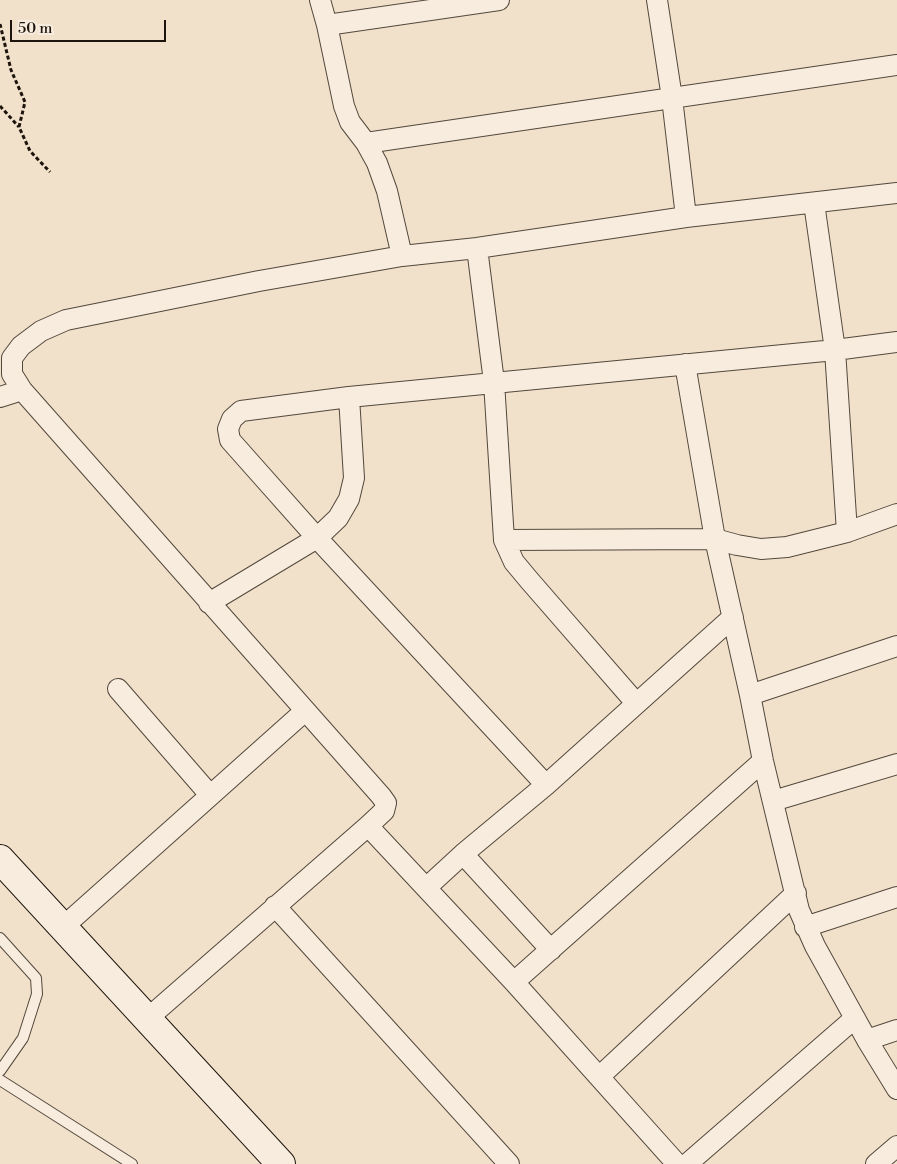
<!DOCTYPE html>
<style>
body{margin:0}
#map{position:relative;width:897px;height:1164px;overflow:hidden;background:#f2e1ca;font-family:"Libre Bodoni",serif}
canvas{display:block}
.scale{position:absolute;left:10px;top:20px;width:156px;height:22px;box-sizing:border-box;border:2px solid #1d150d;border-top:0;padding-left:6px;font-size:15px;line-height:18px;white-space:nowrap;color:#1d150d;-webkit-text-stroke:4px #f7ecdd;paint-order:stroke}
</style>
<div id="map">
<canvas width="897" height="1164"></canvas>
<div class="scale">50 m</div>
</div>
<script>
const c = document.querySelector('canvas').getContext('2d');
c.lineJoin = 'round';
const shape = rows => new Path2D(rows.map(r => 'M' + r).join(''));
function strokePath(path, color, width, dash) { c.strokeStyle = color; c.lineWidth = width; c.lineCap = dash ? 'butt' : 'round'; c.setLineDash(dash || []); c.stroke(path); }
const lane = shape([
 [0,938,36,978,37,994,23,1038,0,1071],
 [0,1080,132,1164]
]);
const street = shape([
 [320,0,327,25,344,106,350,122,366,143,377,163,387,191,402,256],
 [657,0,672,98,686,217],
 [327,25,499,0],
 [366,143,897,65],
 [814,203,835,350,847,532],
 [477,248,494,382,504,540,514,562,529,580,636,703],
 [685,364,715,539,750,695,763,761,799,910,815,946,867,1040,897,1089],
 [0,397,22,390],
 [504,540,715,539,737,545,761,549,787,547,847,532,897,514],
 [209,603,317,538,338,518,349,499,354,478,349,397],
 [118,689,210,795],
 [750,695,897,646],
 [546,785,317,538,230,440,228,429,232,419,241,411,349,397,835,350,897,342],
 [773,801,897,764],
 [368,826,514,982,677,1164],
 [463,854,551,950],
 [426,888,463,854,546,785,733,617],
 [275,906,509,1164],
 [63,927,305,711],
 [805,927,897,897],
 [514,982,763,761],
 [147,1019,368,826,384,811,386,803,381,796,22,390,12,374,12,358,21,346,41,331,66,320,259,281,402,256,477,248,686,217,897,193],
 [867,1040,897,1030],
 [599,1077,796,893],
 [687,1164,855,1018],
 [876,1164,897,1146]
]);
const secondary = shape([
 [0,859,281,1164]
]);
strokePath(lane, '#52483c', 12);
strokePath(street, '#52483c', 22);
strokePath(secondary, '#1d150d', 30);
strokePath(shape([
 [0,24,11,70,25,102,19,127,30,151,50,172],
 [0,106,19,127]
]), '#1d150d', 3, [4, 2.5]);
strokePath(lane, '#f7ecdd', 10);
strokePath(street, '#f7ecdd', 20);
strokePath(secondary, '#f7ecdd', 28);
</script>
